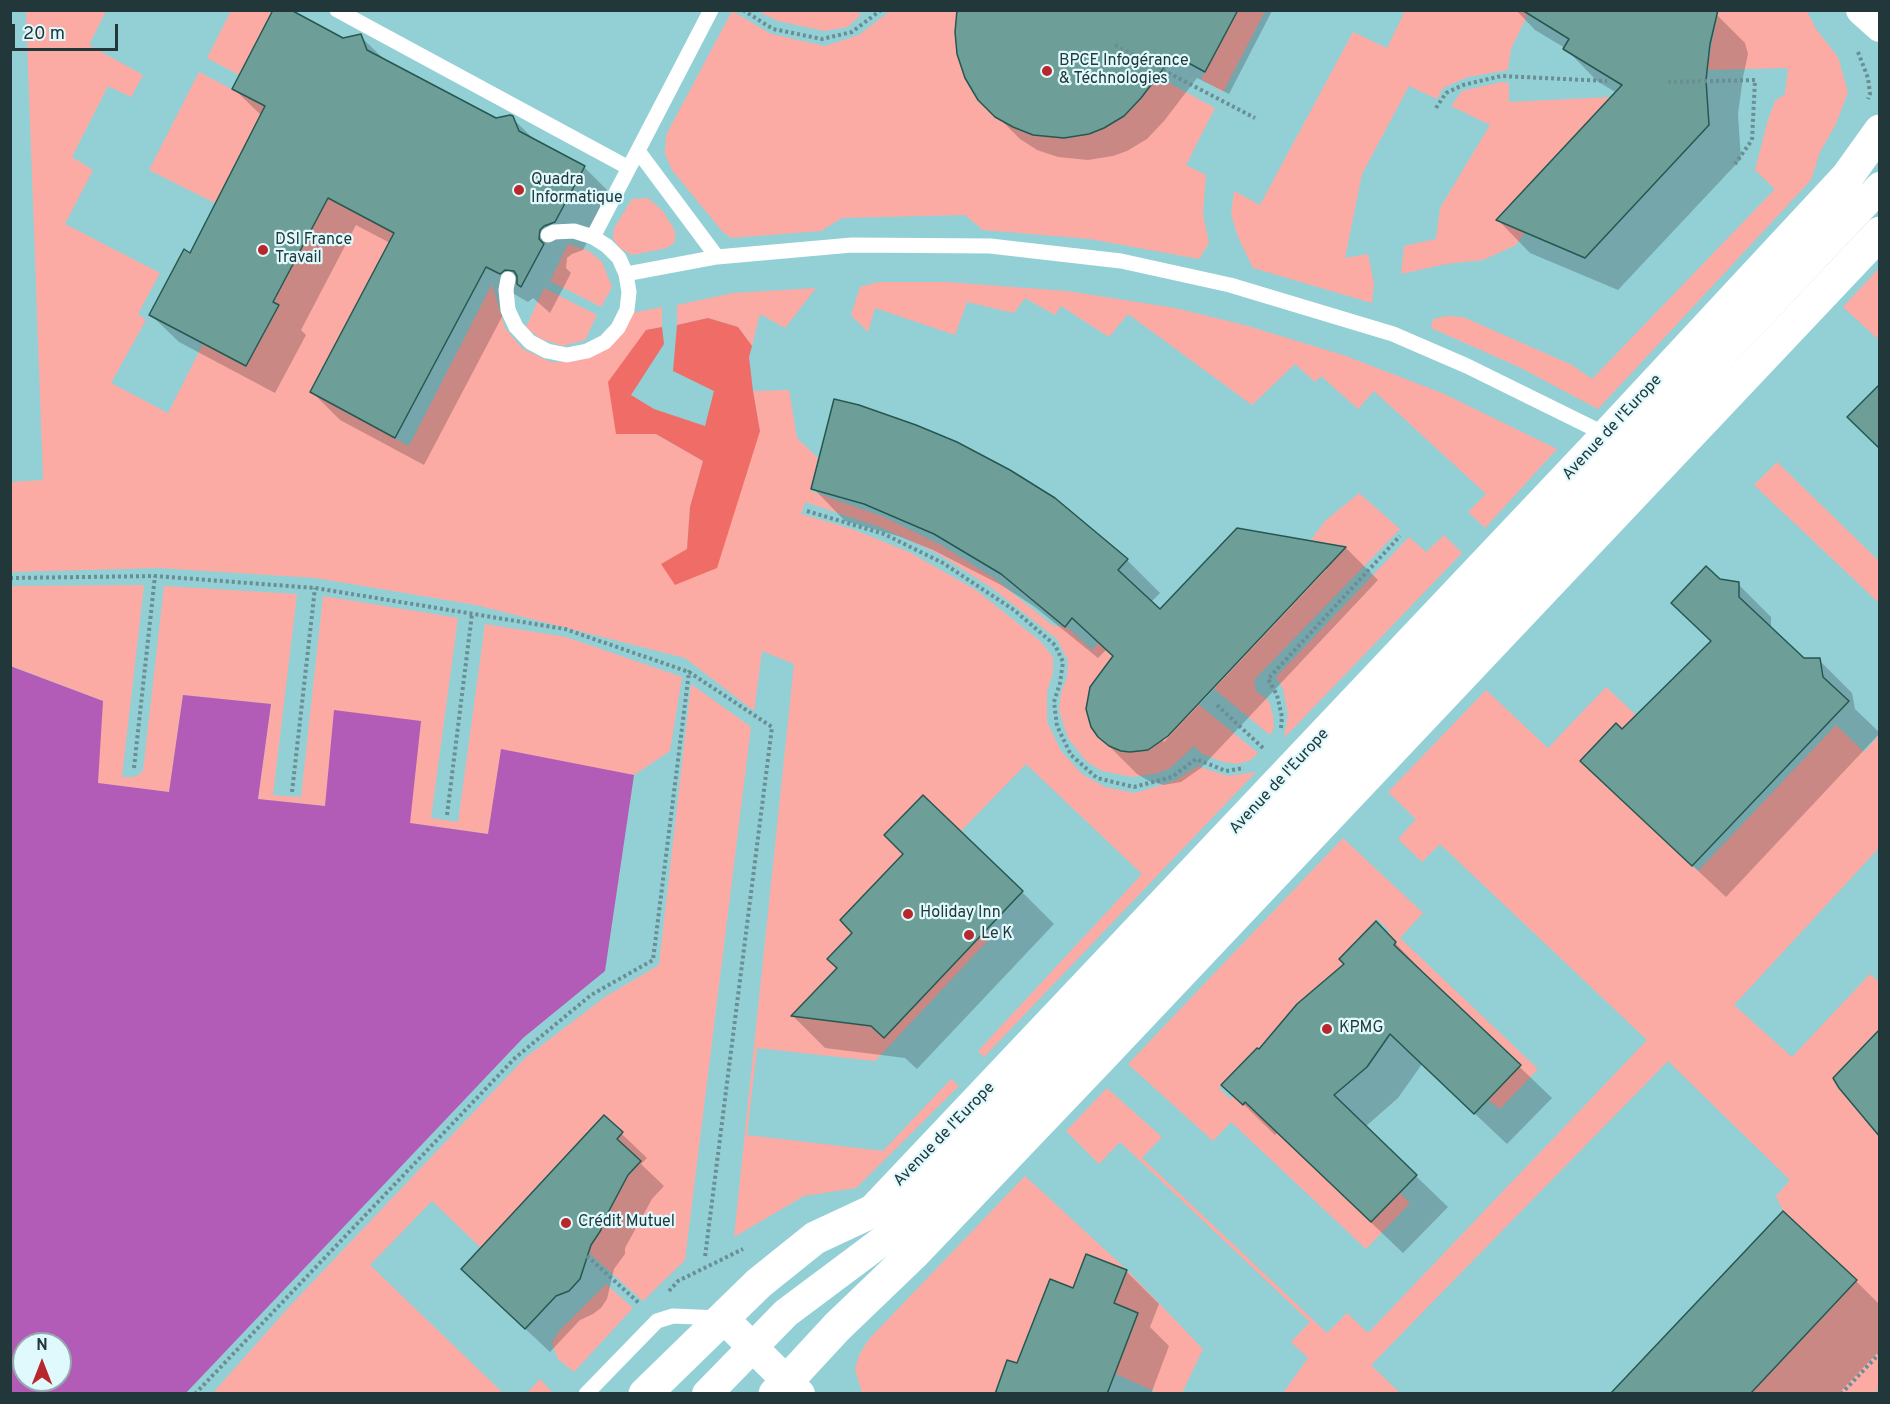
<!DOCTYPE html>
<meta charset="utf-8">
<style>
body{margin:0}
#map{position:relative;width:1890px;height:1404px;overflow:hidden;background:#a8dde3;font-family:Overpass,sans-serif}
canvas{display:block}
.frame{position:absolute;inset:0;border:12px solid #22373a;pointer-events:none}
.north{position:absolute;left:12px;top:1332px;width:60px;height:60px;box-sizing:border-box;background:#dff9fc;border:2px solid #93abae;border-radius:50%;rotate:0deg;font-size:16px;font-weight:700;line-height:24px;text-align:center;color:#22373a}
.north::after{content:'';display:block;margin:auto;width:21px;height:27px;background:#b7272b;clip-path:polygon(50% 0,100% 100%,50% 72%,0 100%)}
.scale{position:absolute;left:12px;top:24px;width:106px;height:27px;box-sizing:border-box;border:3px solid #22373a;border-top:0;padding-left:8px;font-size:18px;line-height:21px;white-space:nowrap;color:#22373a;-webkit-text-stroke:4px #dff9fc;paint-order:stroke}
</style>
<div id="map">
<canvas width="1890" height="1404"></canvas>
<div class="frame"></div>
<div class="north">N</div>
<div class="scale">20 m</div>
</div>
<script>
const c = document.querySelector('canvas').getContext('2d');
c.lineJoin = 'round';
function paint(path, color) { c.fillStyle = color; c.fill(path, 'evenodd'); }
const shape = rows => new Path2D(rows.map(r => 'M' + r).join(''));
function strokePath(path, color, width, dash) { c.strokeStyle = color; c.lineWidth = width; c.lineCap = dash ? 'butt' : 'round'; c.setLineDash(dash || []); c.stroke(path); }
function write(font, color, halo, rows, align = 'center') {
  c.font = font + ' Overpass,sans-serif'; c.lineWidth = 4.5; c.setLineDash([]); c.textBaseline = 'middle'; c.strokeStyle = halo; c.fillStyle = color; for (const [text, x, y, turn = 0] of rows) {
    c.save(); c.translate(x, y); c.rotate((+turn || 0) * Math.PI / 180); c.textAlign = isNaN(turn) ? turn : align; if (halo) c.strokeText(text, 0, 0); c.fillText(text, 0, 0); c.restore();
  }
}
paint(shape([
 [10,11,1879,11,1879,1393,11,1393],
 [24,1344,60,1344,60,1380,24,1380]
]), '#92d0d6');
paint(shape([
 [26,11,106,11,89,45,143,75,131,97,108,86,72,157,93,170,65,224,160,273,138,314,146,320,111,383,168,413,203,344,246,366,278,306,273,302,328,198,394,233,310,392,409,446,492,284,505,328,523,349,551,362,576,361,608,347,632,313,662,307,662,327,646,330,616,434,656,434,703,461,690,507,687,549,675,585,760,431,753,391,789,390,797,438,819,459,811,491,884,517,941,545,994,578,1052,625,1068,628,1092,650,1098,643,1114,658,1094,680,1088,694,1088,718,1094,732,1102,741,1115,749,1130,752,1148,750,1168,736,1198,704,1258,753,1251,760,1238,764,1223,762,1202,754,1194,746,1169,769,1154,774,1132,777,1102,771,1086,761,1068,738,1059,710,1061,693,1067,677,1068,661,1057,639,992,588,935,552,880,527,805,502,801,514,852,529,909,552,976,590,1040,641,1053,657,1053,672,1047,692,1047,722,1061,751,1082,774,1105,787,1135,793,1174,781,1198,766,1227,776,1256,772,984,1057,978,1051,1142,874,1026,764,961,831,922,796,884,835,903,854,840,920,852,933,828,959,837,968,792,1015,983,932,994,934,875,1061,757,1048,747,1135,883,1151,951,1079,959,1086,856,1188,804,1196,734,1237,794,664,762,651,754,711,685,658,476,605,316,578,159,568,12,572,11,482,43,480],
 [231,11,273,11,239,75,207,58],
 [732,11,771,34,825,46,859,35,890,11,958,11,955,32,957,54,965,78,971,90,987,109,1005,123,1022,131,1043,137,1075,137,1104,128,1124,116,1134,107,1156,76,1215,108,1186,165,1206,175,1203,214,1209,243,1199,259,1090,239,983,230,965,215,842,218,821,231,731,238,722,231,672,170,665,154,666,135],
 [857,11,861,15,848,27,824,31,778,21,757,11],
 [1238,11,1265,11,1223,92,1201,79],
 [1522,11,1528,14,1511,49,1508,70,1468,77,1443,88,1437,99,1409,86,1362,174,1345,258,1368,254,1374,284,1372,303,1253,268,1238,237,1231,214,1234,191,1260,205,1353,32,1387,48,1404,13,1398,11],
 [1714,11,1807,11,1816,29,1838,57,1848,92,1836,124,1820,152,1811,180,1598,409,1519,367,1431,328,1433,319,1447,316,1463,317,1572,365,1592,379,1775,189,1755,170,1768,120,1775,101,1785,94,1788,68,1707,70,1716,21],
 [199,72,300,125,243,150,215,203,149,170],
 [1501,82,1509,83,1509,102,1611,97,1496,220,1525,232,1516,245,1483,260,1446,264,1401,274,1404,246,1436,239,1440,208,1490,125,1451,106,1462,91],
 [648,198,663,211,675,231,675,242,667,248,632,255,620,248,613,239,614,228,632,199],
 [568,244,589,251,602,262,612,287,601,307,550,281],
 [1879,268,1879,340,1843,307],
 [878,282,946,282,1067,291,1175,308,1248,326,1343,355,1442,393,1557,449,1485,528,1468,512,1486,494,1374,391,1358,409,1321,376,1315,382,1295,364,1252,405,1128,314,1109,337,1061,306,1055,315,1025,298,1014,313,967,302,955,335,875,308,868,332,851,315,860,287],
 [544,288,597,315,585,340,563,346,541,339,526,327],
 [816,288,785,328,760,314,752,346,738,327,709,318,677,325,677,305,733,293],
 [1777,462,1879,561,1879,603,1754,485],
 [1359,493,1400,529,1254,680,1256,691,1269,701,1273,716,1274,728,1270,735,1213,688,1346,547,1311,540,1325,521],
 [1444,535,1462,553,1284,738,1288,714,1283,689,1276,677,1409,537,1426,552],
 [144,585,122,777,135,777,143,771,164,586,297,594,273,795,301,797,323,596,458,618,431,818,458,822,485,624,566,637,682,677,670,751,634,775,502,750,488,834,409,823,421,721,325,806,258,799,271,704,183,695,169,792,97,783,103,701,11,666,10,586],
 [691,684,751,727,685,1260,643,1301,588,1252,617,1139,623,1132,604,1115,537,1186,551,1200,481,1248,432,1201,370,1265,503,1393,212,1394,288,1308,525,1058,605,997,659,965],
 [1606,687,1637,716,1673,726,1581,761,1698,871,1836,725,1864,752,1879,735,1879,848,1734,1005,1792,1057,1870,974,1879,982,1879,1029,1833,1078,1853,1106,1880,1130,1880,1387,1874,1393,1750,1393,1857,1280,1783,1211,1776,1196,1790,1180,1668,1061,1371,1365,1400,1393,1283,1393,1308,1358,1291,1342,1310,1322,1120,1142,1099,1164,1066,1131,1107,1088,1162,1137,1142,1158,1327,1333,1347,1313,1368,1333,1647,1040,1440,844,1422,862,1398,839,1416,819,1388,792,1486,690,1548,748],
 [1343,838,1423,913,1400,938,1538,1069,1500,1109,1488,1100,1521,1065,1394,945,1387,933,1389,930,1377,919,1339,959,1344,964,1297,1004,1273,1032,1262,1052,1257,1048,1219,1088,1230,1099,1233,1096,1243,1104,1245,1102,1371,1222,1400,1193,1410,1203,1366,1249,1231,1122,1213,1141,1128,1064],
 [1025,1176,1127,1270,1203,1349,1182,1393,1158,1393,1114,1373,1114,1303,1127,1270,1087,1254,1073,1288,1050,1279,1017,1363,1007,1360,995,1393,862,1393,855,1369,860,1353,870,1338],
 [606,1284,633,1308,574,1372,558,1359,552,1343,559,1331],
 [540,1379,553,1393,527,1393]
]), '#fcaba4');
paint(shape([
 [708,318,738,327,752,346,749,357,753,391,760,431,717,568,675,585,661,564,687,549,690,507,703,461,656,434,616,434,608,382,646,330,662,327,664,344,631,395,654,409,705,426,714,391,673,371,677,325]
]), '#ef6d66');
paint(shape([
 [10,666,103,701,98,783,169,792,183,695,271,704,258,799,325,806,334,710,421,721,410,823,488,834,501,749,634,775,605,971,523,1038,186,1393,11,1393],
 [24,1344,60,1344,60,1380,24,1380]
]), '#b25cb8');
paint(shape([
 [960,10,1272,11,1229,94,1197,78,1164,121,1147,139,1127,151,1113,156,1088,160,1058,157,1037,150,1020,139,980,99],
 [1516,10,1712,10,1745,43,1748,54,1743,77,1738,114,1741,159,1618,290,1530,253,1498,220,1617,93,1597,81,1565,48,1535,30],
 [360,36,386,61,496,120,512,118,537,142,584,167,612,195,583,250,572,254,567,258,566,268,571,273,550,313,533,298,528,302,514,294,424,465,340,420,312,392,390,243,356,225,301,330,306,335,275,393,179,342,151,315,191,255,262,116,234,89,343,40],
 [813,488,1127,560,1160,593,1151,602,1160,611,1237,529,1346,548,1378,580,1201,768,1181,782,1164,785,1149,781,1137,774,1103,740,1114,657,1106,650,1098,658,1035,607,1001,585,933,550,898,536,845,521],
 [1323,569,1327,569,1164,742,1162,740],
 [1719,580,1738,584,1771,617,1771,630,1803,660,1819,660,1852,693,1855,709,1880,733,1726,897,1615,793,1622,731,1712,642],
 [1022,892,1054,924,917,1069,905,1058,825,1048,793,1016],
 [1376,923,1426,975,1425,976,1552,1098,1507,1144,1422,1064,1398,1098,1365,1127,1448,1207,1403,1253,1277,1133,1275,1135,1224,1085,1346,964],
 [604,1117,647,1158,641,1164,664,1186,652,1199,625,1248,625,1254,614,1269,607,1299,601,1308,593,1314,580,1320,550,1352,487,1293],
 [1126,1271,1159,1304,1150,1327,1169,1346,1151,1394,996,1394,1074,1290],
 [1856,1281,1880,1305,1880,1350,1838,1394,1612,1394]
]), '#0003');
const building = shape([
 [273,10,291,10,343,38,361,34,367,50,496,118,510,115,513,116,519,131,585,166,555,222,544,226,540,230,539,239,544,244,521,287,517,284,517,276,514,271,505,270,500,274,486,267,395,438,310,392,394,233,328,198,273,302,279,305,246,366,149,315,184,249,190,253,265,106,232,89,273,10],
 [957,10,1238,10,1205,72,1174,55,1141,98,1124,116,1104,128,1089,134,1064,138,1033,135,1013,127,995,117,978,100,965,78,957,54,955,32,957,10],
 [1522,10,1718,10,1710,44,1706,80,1709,125,1585,258,1496,220,1622,85,1563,49,1569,39,1522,10],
 [1880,384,1880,449,1847,417,1880,384],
 [834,399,859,405,916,425,957,442,1010,470,1055,498,1128,559,1118,570,1160,609,1237,528,1346,547,1168,736,1148,750,1130,752,1121,751,1109,746,1098,737,1091,727,1086,709,1090,687,1113,656,1072,618,1065,627,1001,574,934,534,864,504,811,489,834,399],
 [1706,566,1720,579,1739,582,1739,597,1804,658,1820,658,1823,677,1849,701,1692,866,1580,761,1616,723,1622,729,1711,641,1671,603,1706,566],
 [923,795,1023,891,884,1038,871,1026,791,1016,837,968,827,959,852,933,840,920,903,854,884,835,923,795],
 [1376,921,1396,942,1394,945,1521,1065,1474,1114,1390,1034,1367,1067,1334,1095,1417,1175,1371,1222,1245,1102,1243,1105,1221,1085,1257,1048,1259,1049,1297,1004,1344,964,1339,959,1376,921],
 [1880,1029,1880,1137,1839,1088,1833,1078,1880,1029],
 [604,1115,623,1132,617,1139,641,1161,628,1175,602,1224,601,1230,591,1245,580,1279,569,1291,556,1296,525,1329,461,1269,604,1115],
 [1783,1211,1857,1280,1750,1394,1610,1394,1783,1211],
 [1086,1254,1127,1270,1114,1303,1138,1313,1107,1394,995,1394,1007,1360,1017,1363,1050,1279,1073,1288,1086,1254]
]);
paint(building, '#6d9f98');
strokePath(building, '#265852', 1.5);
strokePath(shape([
 [743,10,773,29,822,39,852,32,881,10],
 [1115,45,1255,118],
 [1858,52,1868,78,1870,94,1868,99],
 [1668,82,1755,80,1752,140,1735,164],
 [1436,108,1446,93,1463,85,1501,76,1607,81],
 [807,511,884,534,943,563,1014,610,1055,645,1063,662,1060,683,1054,702,1057,726,1071,755,1097,778,1134,787,1172,777,1196,759,1226,771,1244,768],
 [10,578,155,576,315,588,565,629,689,672],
 [1217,705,1264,749],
 [1281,728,1282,717,1277,695,1268,679,1400,536],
 [134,768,155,576],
 [292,792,315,588],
 [447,815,472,614],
 [587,1256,640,1304],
 [669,1291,678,1281,743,1249],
 [195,1394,515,1058,591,995,653,960,689,672,772,727,705,1257],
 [1841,1394,1880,1353]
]), '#698e93', 4, [3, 3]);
strokePath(shape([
 [337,10,629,168],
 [638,151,717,257],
 [593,237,711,10],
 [626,274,717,257,852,245,990,246,1121,261,1230,285,1393,334,1467,366,1607,435],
 [508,279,506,290,508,310,516,327,530,342,547,351,567,355,587,351,605,342,618,328,627,310,629,292,626,274,619,258,607,246,593,237,574,231,554,232,548,235],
 [586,1394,657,1321,673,1316,720,1318]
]), '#fff', 15);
strokePath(shape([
 [1861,10,1880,27],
 [723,1318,800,1394],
 [707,1394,786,1313,885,1239,939,1186,1880,187]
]), '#fff', 30);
strokePath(shape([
 [645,1394,759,1283,815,1238,873,1211,1607,435,1847,177,1880,131],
 [775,1394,837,1327,914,1253,1102,1056,1880,233]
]), '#fff', 33);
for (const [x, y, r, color] of [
 [1047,71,6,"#b7272b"],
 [519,190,6,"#b7272b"],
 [263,250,6,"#b7272b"],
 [908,914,6,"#b7272b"],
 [969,935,6,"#b7272b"],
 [1327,1029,6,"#b7272b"],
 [566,1223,6,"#b7272b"]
]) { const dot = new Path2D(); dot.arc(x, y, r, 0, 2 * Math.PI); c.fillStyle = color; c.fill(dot); strokePath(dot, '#dff9fc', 2); }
write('16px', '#22373a', '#dff9fc', [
 ["BPCE Infogérance",1059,62],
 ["& Téchnologies",1059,80],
 ["Quadra",531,181],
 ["Informatique",531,199],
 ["DSI France",275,241],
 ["Travail",275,259],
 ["Holiday Inn",920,914],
 ["Le K",981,935],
 ["KPMG",1339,1029],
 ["Crédit Mutuel",578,1223]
], 'left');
write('16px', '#22373a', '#dff9fc', [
 ["Avenue de l'Europe",1613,428,-47],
 ["Avenue de l'Europe",1280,782,-47],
 ["Avenue de l'Europe",945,1135,-46]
]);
</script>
